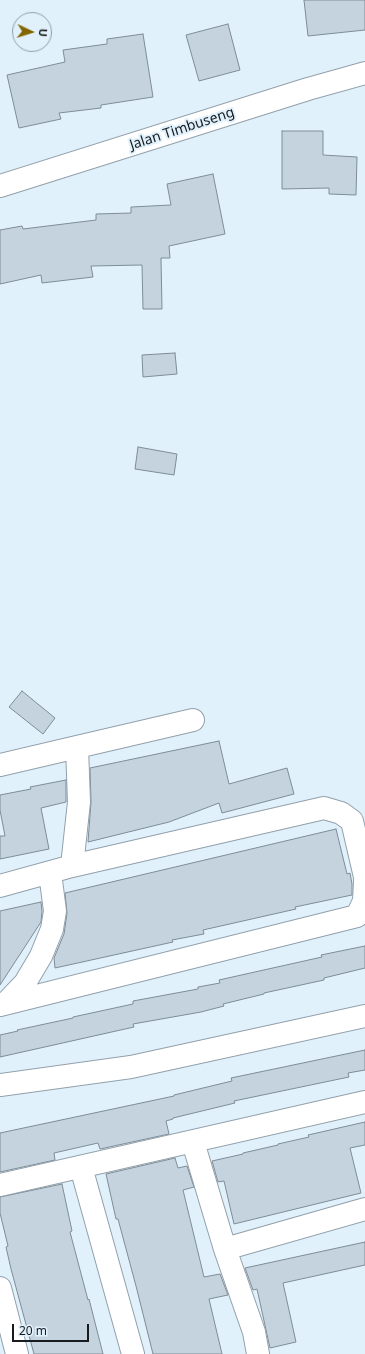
<!DOCTYPE html>
<style>
body{margin:0}
#map{position:relative;width:365px;height:1354px;overflow:hidden;background:#e1f1fc;font-family:"Noto Sans",sans-serif}
canvas{display:block}
.north{position:absolute;left:12px;top:12px;width:40px;height:40px;box-sizing:border-box;background:#e1f1fc;border:1px solid #8f9ba4;border-radius:50%;rotate:94deg;font-size:11px;font-weight:700;line-height:16px;text-align:center;color:#151b1f}
.north::after{content:'';display:block;margin:auto;width:14px;height:18px;background:#836600;clip-path:polygon(50% 0,100% 100%,50% 72%,0 100%)}
.scale{position:absolute;left:12px;top:1324px;width:77px;height:18px;box-sizing:border-box;border:2px solid #151b1f;border-top:0;padding-left:5px;font-size:12px;line-height:14px;white-space:nowrap;color:#151b1f;-webkit-text-stroke:3px #e1f1fc;paint-order:stroke}
</style>
<div id="map">
<canvas width="365" height="1354"></canvas>
<div class="north">U</div>
<div class="scale">20 m</div>
</div>
<script>
const c = document.querySelector('canvas').getContext('2d');
c.lineJoin = 'round';
function paint(path, color) { c.fillStyle = color; c.fill(path, 'evenodd'); }
const shape = rows => new Path2D(rows.map(r => 'M' + r).join(''));
function strokePath(path, color, width, dash) { c.strokeStyle = color; c.lineWidth = width; c.lineCap = dash ? 'butt' : 'round'; c.setLineDash(dash || []); c.stroke(path); }
function write(font, color, halo, rows, align = 'center') {
  c.font = font + ' "Noto Sans",sans-serif'; c.lineWidth = 4; c.setLineDash([]); c.textBaseline = 'middle'; c.strokeStyle = halo; c.fillStyle = color; for (const [text, x, y, turn = 0] of rows) {
    c.save(); c.translate(x, y); c.rotate((+turn || 0) * Math.PI / 180); c.textAlign = isNaN(turn) ? turn : align; if (halo) c.strokeText(text, 0, 0); c.fillText(text, 0, 0); c.restore();
  }
}
const building = shape([
 [304,0,365,0,365,30,308,36,304,0],
 [228,24,240,70,199,81,186,35,228,24],
 [143,34,153,97,101,105,101,108,59,113,61,119,19,128,7,75,65,62,63,50,107,44,107,39,143,34],
 [282,131,323,131,323,155,357,157,356,195,329,194,329,188,282,189,282,131],
 [213,174,225,234,169,246,170,258,161,258,162,309,143,309,142,265,91,266,93,277,42,283,41,275,0,284,0,230,22,226,23,229,96,220,96,214,131,213,131,207,171,205,167,184,213,174],
 [175,353,177,374,143,377,142,355,175,353],
 [138,447,177,454,174,475,135,469,138,447],
 [22,691,55,718,43,734,9,707,22,691],
 [219,741,229,784,287,768,294,794,222,813,219,803,169,822,88,842,91,802,90,768,219,741],
 [66,780,66,802,41,808,49,849,0,859,0,836,5,836,0,810,0,795,31,789,30,787,66,780],
 [336,829,347,874,350,873,352,884,352,895,295,907,296,909,203,930,204,934,172,940,173,942,55,968,54,958,64,934,67,913,65,893,336,829],
 [41,902,42,911,41,922,0,985,0,911,41,902],
 [365,946,365,968,324,978,324,980,264,993,264,994,223,1004,224,1006,201,1012,133,1024,134,1027,0,1057,0,1035,18,1031,17,1030,73,1018,73,1017,133,1004,133,1001,198,989,198,987,220,983,219,980,322,957,321,955,365,946],
 [365,1050,365,1070,348,1073,349,1077,234,1101,235,1103,173,1118,173,1119,166,1121,169,1134,100,1149,98,1143,54,1153,55,1160,0,1172,0,1133,174,1096,174,1095,232,1081,231,1078,365,1050],
 [365,1122,365,1145,350,1148,361,1193,234,1224,224,1181,218,1182,212,1161,243,1154,243,1153,278,1145,278,1144,309,1137,308,1135,365,1122],
 [175,1158,178,1168,187,1166,194,1187,183,1190,204,1277,220,1274,228,1295,209,1299,222,1354,153,1354,136,1286,118,1219,116,1219,106,1174,175,1158],
 [62,1184,72,1231,70,1232,88,1300,89,1299,103,1354,34,1354,11,1269,6,1247,8,1246,0,1213,0,1197,62,1184],
 [365,1242,365,1265,283,1283,296,1342,270,1348,257,1289,253,1290,245,1268,365,1242]
]);
paint(building, '#c4d3de');
strokePath(building, '#7e8c97', 1);
const minor = shape([
 [0,186,308,89,365,73],
 [77,747,193,720],
 [0,765,77,747,79,802,72,866],
 [0,886,72,866,324,808,341,813,352,821,365,877],
 [6,1003,25,983,41,956,52,929,55,911,50,873],
 [0,1005,357,916,364,901,365,881],
 [0,1085,131,1067,365,1016],
 [193,1142,225,1249,254,1332,258,1354],
 [81,1167,133,1354],
 [0,1185,365,1102],
 [225,1249,365,1209],
 [0,1288,17,1354]
]);
strokePath(minor, '#92a0aa', 24);
strokePath(minor, '#fff', 22);
write('14px', '#151b1f', '#e1f1fc', [
 ["Jalan Timbuseng",182,129,-18]
]);
</script>
